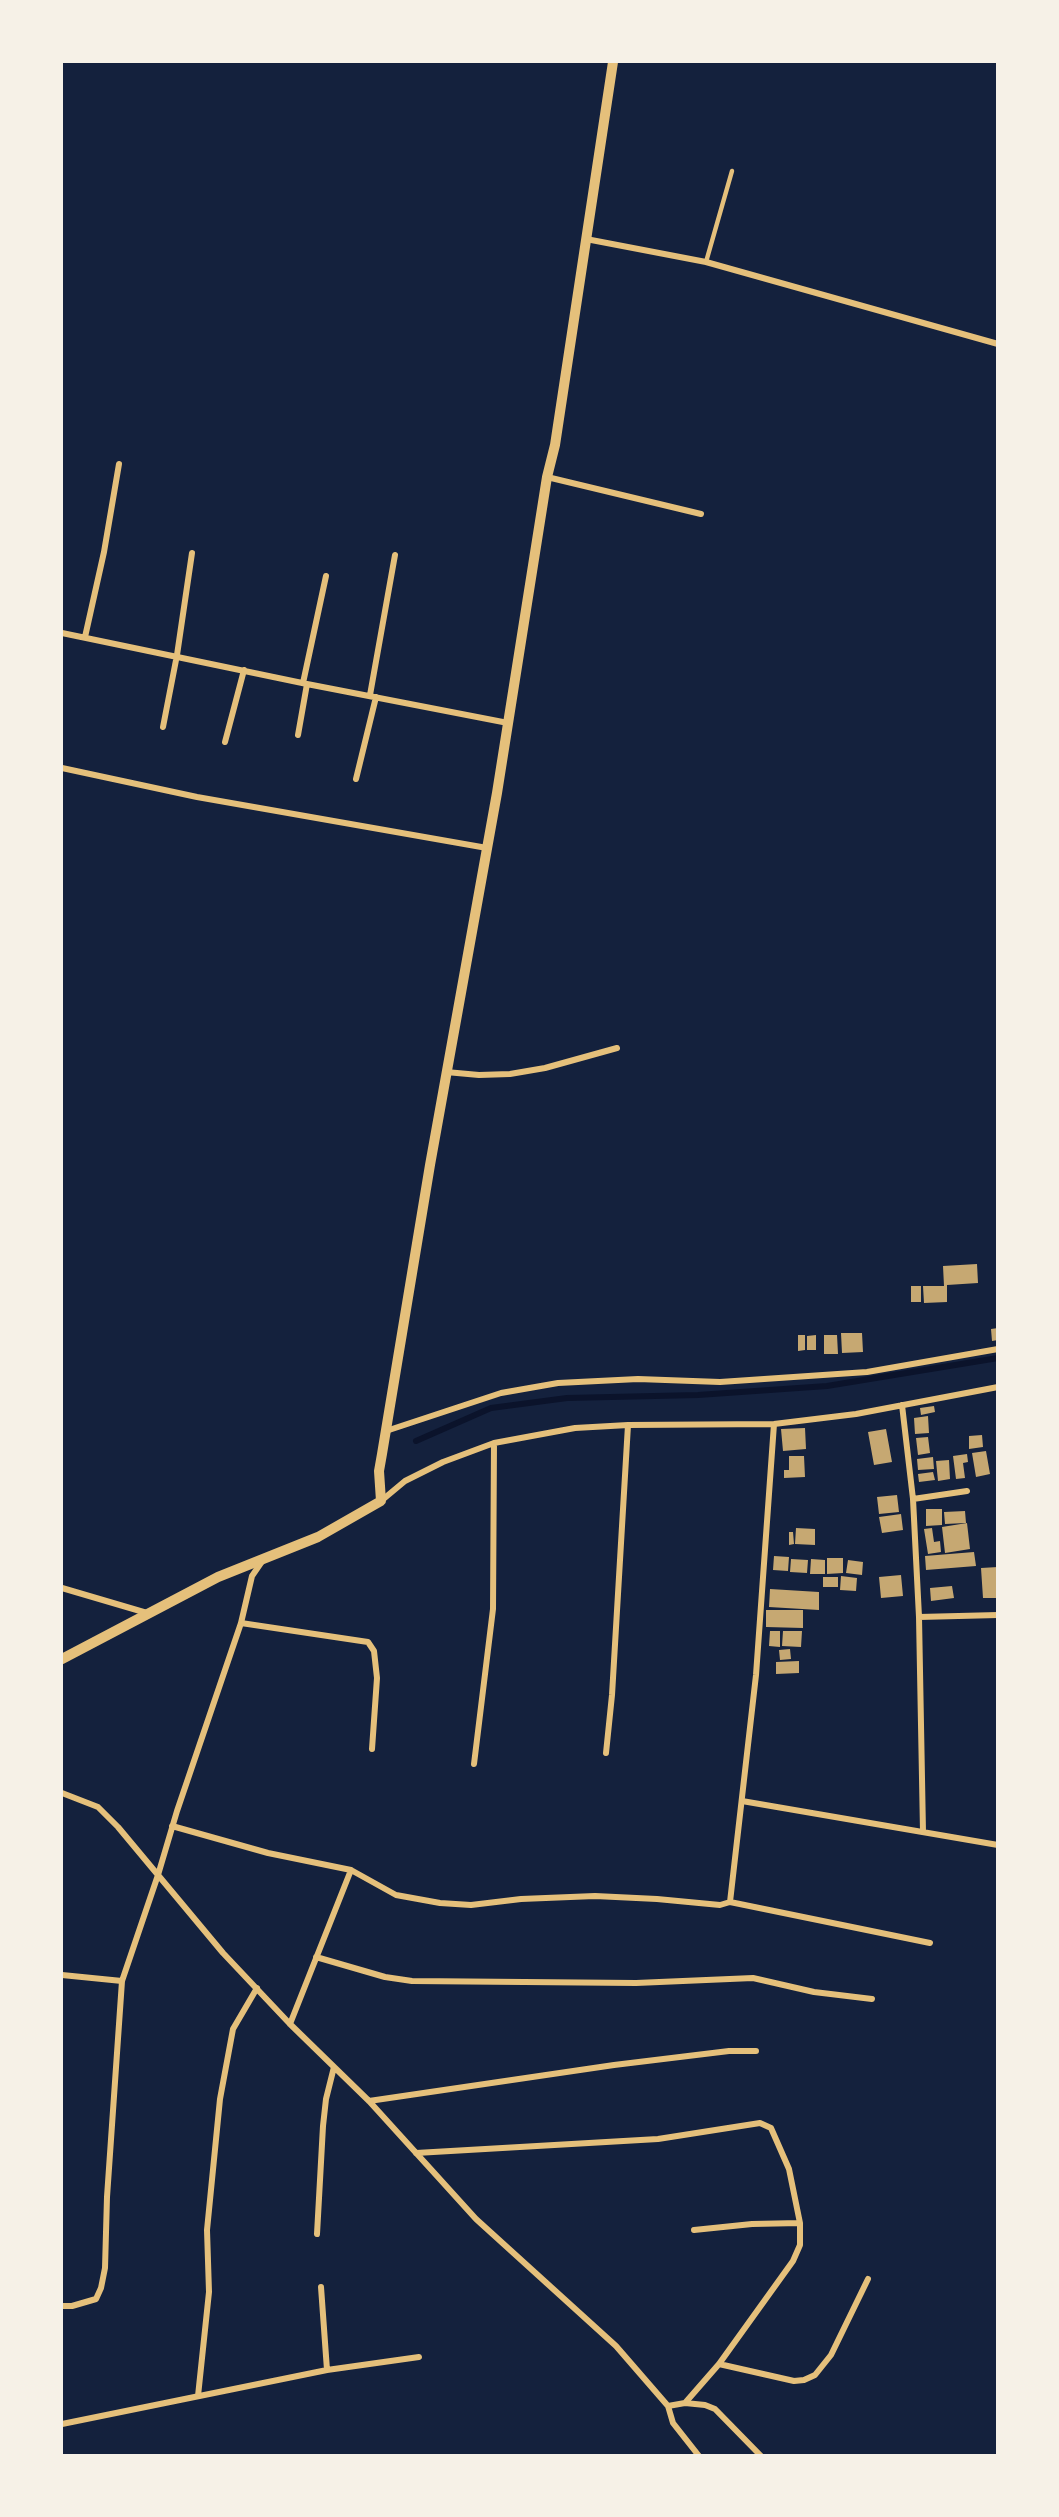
<!DOCTYPE html>
<style>
body{margin:0}
#map{position:relative;width:1059px;height:2517px;overflow:hidden;background:#14213d;font-family:"PT Sans",sans-serif}
canvas{display:block}
.frame{position:absolute;inset:0;border:63px solid #f6f1e7;pointer-events:none}
</style>
<div id="map">
<canvas width="1059" height="2517"></canvas>
<div class="frame"></div>
</div>
<script>
const c = document.querySelector('canvas').getContext('2d');
c.lineJoin = 'round';
const shape = rows => new Path2D(rows.map(r => 'M' + r).join(''));
function strokePath(path, color, width, dash) { c.strokeStyle = color; c.lineWidth = width; c.lineCap = dash ? 'butt' : 'round'; c.setLineDash(dash || []); c.stroke(path); }
function paint(path, color) { c.fillStyle = color; c.fill(path, 'evenodd'); }
strokePath(shape([
 [416,1441,491,1408,567,1398,698,1395,827,1386,998,1358]
]), '#0b132b', 6);
paint(shape([
 [977,1264,978,1283,947,1285,947,1302,924,1303,923,1286,944,1286,943,1266],
 [911,1286,921,1286,921,1302,911,1302],
 [998,1328,998,1340,992,1341,991,1329],
 [841,1333,862,1333,863,1352,842,1353],
 [798,1335,805,1335,805,1350,798,1351],
 [816,1335,816,1350,807,1350,807,1336],
 [824,1335,837,1335,838,1354,824,1354],
 [934,1406,935,1412,921,1415,920,1408],
 [928,1416,929,1433,915,1434,914,1418],
 [805,1428,806,1449,783,1451,781,1429],
 [886,1429,892,1462,874,1465,868,1432],
 [982,1435,983,1447,969,1449,969,1436],
 [928,1437,930,1453,918,1455,916,1438],
 [986,1451,990,1474,976,1477,972,1453],
 [967,1454,968,1462,963,1463,965,1478,956,1479,953,1456],
 [789,1456,804,1456,805,1477,784,1478,784,1470,789,1470],
 [933,1457,934,1469,918,1470,917,1459],
 [949,1460,950,1479,938,1481,936,1461],
 [933,1472,935,1480,919,1482,918,1474],
 [897,1495,899,1512,879,1514,877,1497],
 [926,1509,942,1509,942,1525,926,1526],
 [965,1511,966,1523,945,1524,944,1512],
 [901,1514,903,1530,882,1533,879,1517],
 [967,1523,970,1549,945,1553,942,1527],
 [796,1528,815,1529,815,1545,795,1544],
 [932,1528,934,1542,940,1541,941,1552,928,1554,924,1529],
 [789,1532,793,1532,794,1544,789,1545],
 [974,1552,976,1566,926,1570,925,1556],
 [774,1556,789,1557,788,1571,773,1570],
 [827,1558,843,1558,843,1573,827,1574],
 [791,1559,808,1560,807,1573,790,1572],
 [811,1559,825,1560,825,1574,810,1574],
 [848,1560,863,1562,862,1575,846,1573],
 [998,1567,998,1598,983,1598,981,1568],
 [901,1575,903,1596,881,1598,879,1577],
 [841,1576,857,1578,856,1591,840,1590],
 [823,1577,838,1577,838,1587,823,1587],
 [952,1586,954,1598,931,1601,930,1588],
 [770,1589,819,1592,819,1610,769,1607],
 [766,1610,803,1610,803,1628,766,1627],
 [770,1631,780,1631,780,1647,769,1646],
 [783,1631,802,1631,801,1647,782,1646],
 [790,1649,791,1659,780,1660,779,1650],
 [799,1661,799,1673,776,1674,776,1662]
]), '#c6a872');
strokePath(shape([
 [706,262,732,171]
]), '#e5c07b', 4.5);
strokePath(shape([
 [586,239,706,262,998,344],
 [547,477,701,514],
 [62,633,307,684,508,723],
 [85,637,104,552,119,464],
 [303,683,326,576],
 [370,695,395,555],
 [163,727,177,655,192,553],
 [298,735,307,684],
 [225,742,244,670],
 [62,768,197,797,487,848],
 [356,779,376,697],
 [446,1072,479,1075,510,1074,545,1068,617,1048],
 [902,1405,913,1499,919,1617,923,1832],
 [386,1431,501,1393,558,1383,638,1379,720,1382,867,1372,998,1349],
 [913,1499,967,1491],
 [381,1501,405,1481,443,1462,494,1443,575,1428,628,1425,774,1424,856,1414,998,1387],
 [62,1588,147,1613],
 [919,1617,998,1615],
 [241,1623,368,1642,374,1651,377,1678,372,1749],
 [606,1753,612,1695,628,1425],
 [474,1764,493,1609,494,1443],
 [62,1793,98,1807,118,1827,223,1953,290,2024,369,2101,476,2219,616,2346,668,2406,685,2403,705,2405,715,2409,761,2456],
 [742,1801,998,1845],
 [172,1826,268,1853,351,1870],
 [730,1902,930,1943],
 [316,1957,385,1977,412,1981,636,1983,753,1978,814,1992,872,1999],
 [62,1975,122,1981],
 [290,2024,351,1870,396,1895,440,1903,471,1905,521,1899,595,1896,657,1899,720,1905,730,1902,756,1675,774,1424],
 [369,2101,614,2065,729,2051,756,2051],
 [416,2153,658,2139,760,2123,771,2128,789,2169,800,2223,800,2245,793,2261,719,2364,685,2403],
 [694,2230,752,2224,800,2223],
 [317,2234,323,2126,326,2099,334,2067],
 [321,2287,327,2370],
 [62,2306,72,2306,96,2299,101,2288,105,2268,107,2197,122,1981,158,1875,177,1811,241,1623,252,1576,263,1560],
 [719,2364,794,2381,804,2380,815,2375,831,2355,868,2279],
 [198,2396,209,2292,207,2230,220,2099,233,2029,257,1988],
 [668,2406,673,2423,699,2456],
 [62,2424,327,2370,419,2357]
]), '#e5c07b', 6);
strokePath(shape([
 [62,1659,218,1577,318,1537,381,1501,379,1471,382,1454,430,1165,497,793,547,477,555,445,613,62]
]), '#e5c07b', 10);
</script>
